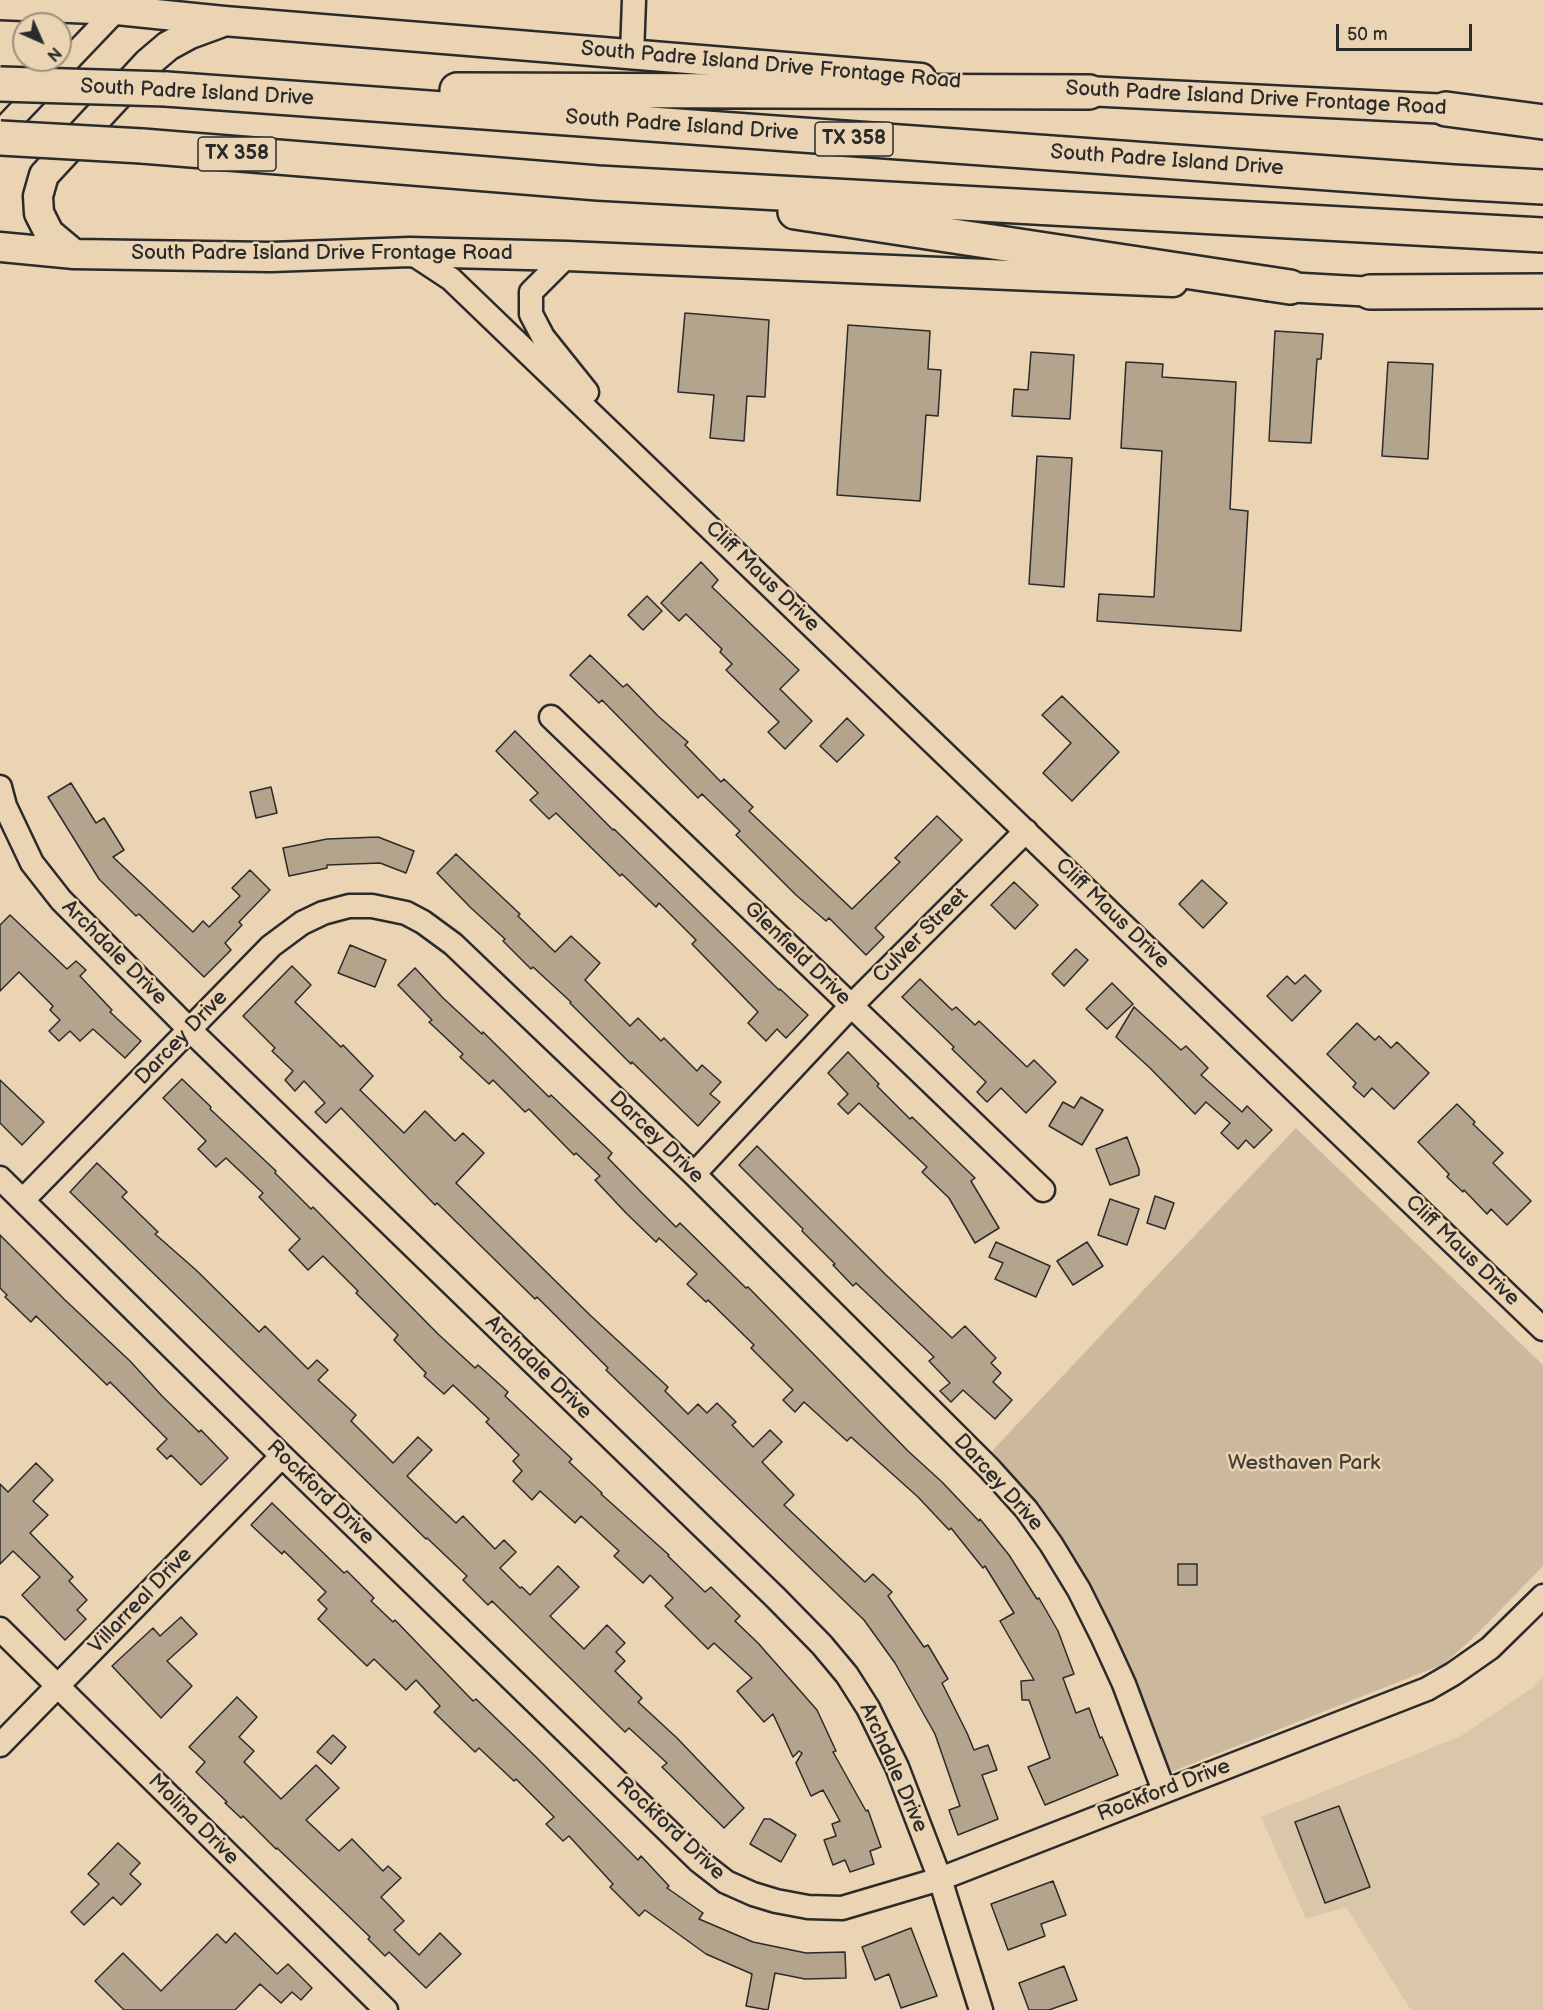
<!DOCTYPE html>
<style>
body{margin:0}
#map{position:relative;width:1543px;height:2010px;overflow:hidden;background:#ead4b3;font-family:"Balsamiq Sans",sans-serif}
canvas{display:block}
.north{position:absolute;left:12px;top:12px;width:60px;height:60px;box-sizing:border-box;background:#ead4b3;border:2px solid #9e907d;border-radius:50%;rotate:135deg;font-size:16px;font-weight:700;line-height:24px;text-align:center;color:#2b2b2b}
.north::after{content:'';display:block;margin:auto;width:21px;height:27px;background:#2b2b2b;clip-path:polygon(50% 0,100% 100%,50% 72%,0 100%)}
.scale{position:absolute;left:1336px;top:24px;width:136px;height:27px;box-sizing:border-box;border:3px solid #2b2b2b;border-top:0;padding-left:8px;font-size:18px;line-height:21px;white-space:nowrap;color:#2b2b2b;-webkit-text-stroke:4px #ead4b3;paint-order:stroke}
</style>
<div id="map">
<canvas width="1543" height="2010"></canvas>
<div class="north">N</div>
<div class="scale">50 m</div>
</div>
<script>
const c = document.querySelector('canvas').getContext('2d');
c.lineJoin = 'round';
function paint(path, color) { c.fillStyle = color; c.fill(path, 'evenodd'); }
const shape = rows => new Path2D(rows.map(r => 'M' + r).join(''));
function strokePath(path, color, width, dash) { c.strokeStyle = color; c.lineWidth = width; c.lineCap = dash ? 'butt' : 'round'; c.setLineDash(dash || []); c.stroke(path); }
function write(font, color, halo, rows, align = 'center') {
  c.font = font + ' "Balsamiq Sans",sans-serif'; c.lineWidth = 5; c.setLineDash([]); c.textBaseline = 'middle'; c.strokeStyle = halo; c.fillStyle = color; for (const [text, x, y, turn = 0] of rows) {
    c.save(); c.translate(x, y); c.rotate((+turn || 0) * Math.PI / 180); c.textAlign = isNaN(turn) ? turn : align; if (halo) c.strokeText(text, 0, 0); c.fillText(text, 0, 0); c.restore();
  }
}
paint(shape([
 [1543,1677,1543,2010,1411,2010,1346,1907,1306,1919,1261,1817,1461,1736,1532,1688]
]), '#dac6a8');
paint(shape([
 [1296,1128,1543,1365,1543,1566,1476,1635,1444,1664,1171,1772,1142,1695,1079,1565,1030,1496,992,1451]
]), '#cbb89d');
const building = shape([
 [685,313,769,320,765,397,747,396,744,441,710,438,714,395,678,392,685,313],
 [848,325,930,331,928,369,941,370,938,416,926,415,920,501,837,495,848,325],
 [1275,331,1323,334,1321,359,1317,359,1311,443,1269,441,1275,331],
 [1031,352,1074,355,1070,419,1012,416,1014,389,1028,390,1031,352],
 [1126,362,1163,364,1162,377,1236,382,1230,509,1248,511,1241,631,1097,621,1099,594,1154,597,1162,451,1121,448,1126,362],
 [1388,362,1433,364,1428,459,1382,456,1388,362],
 [1037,456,1072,458,1064,587,1029,584,1037,456],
 [701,562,718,580,712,587,799,670,780,689,812,721,785,749,768,732,779,722,726,670,732,664,720,652,722,649,686,614,679,621,661,603,701,562],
 [647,596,662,611,643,630,628,615,647,596],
 [590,655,623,687,627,684,658,716,688,742,685,745,721,782,724,779,753,807,749,811,852,909,900,862,895,858,937,816,962,840,875,928,884,937,866,955,829,918,826,921,796,895,736,835,740,831,702,794,698,798,602,700,599,703,570,675,590,655],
 [1062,696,1119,752,1072,801,1043,773,1071,743,1042,715,1062,696],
 [847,718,864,735,837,762,820,746,847,718],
 [515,731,613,830,614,829,779,990,780,989,808,1015,786,1038,777,1029,766,1041,748,1023,758,1012,692,944,696,940,659,903,656,907,622,874,620,876,556,813,549,819,530,800,538,793,496,751,515,731],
 [71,783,96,823,104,818,124,850,113,857,193,932,203,921,209,927,240,896,232,888,250,870,270,890,239,922,242,925,225,943,231,950,204,977,139,914,136,916,99,879,48,797,71,783],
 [271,787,277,813,256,818,250,792,271,787],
 [378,837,414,851,406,873,380,863,327,865,327,868,289,876,283,848,327,839,378,837],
 [456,854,520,914,518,916,555,952,571,936,600,963,585,980,630,1026,638,1018,661,1041,664,1038,697,1071,702,1065,721,1082,710,1094,720,1102,698,1126,632,1062,631,1064,570,1003,571,1002,533,967,531,969,503,941,505,939,471,908,437,873,456,854],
 [1202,880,1227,903,1203,928,1179,904,1202,880],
 [1014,882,1038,905,1015,929,991,905,1014,882],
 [10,915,67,969,76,961,86,970,80,976,112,1010,110,1012,141,1041,125,1058,93,1029,80,1041,70,1031,59,1041,49,1031,60,1020,50,1010,53,1006,19,972,0,991,0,925,10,915],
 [350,945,386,960,375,987,338,973,350,945],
 [1076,949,1088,960,1064,986,1052,974,1076,949],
 [292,966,311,985,295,1002,341,1047,343,1045,373,1076,360,1090,404,1133,425,1111,455,1141,463,1133,484,1153,456,1183,591,1316,668,1387,665,1391,688,1414,698,1404,707,1413,717,1403,736,1422,732,1425,753,1447,770,1430,782,1442,762,1462,794,1495,784,1505,865,1582,873,1574,892,1592,888,1596,924,1647,928,1645,948,1679,942,1683,967,1733,974,1750,988,1745,997,1770,982,1775,998,1819,958,1835,949,1810,960,1806,935,1734,895,1663,864,1620,606,1370,608,1368,537,1297,535,1299,437,1203,435,1205,341,1108,326,1123,315,1112,325,1103,304,1081,295,1091,285,1080,293,1071,272,1051,275,1048,243,1016,292,966],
 [415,968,443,998,482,1034,483,1032,549,1097,551,1095,612,1153,608,1158,641,1192,676,1227,680,1223,746,1288,748,1287,908,1451,942,1482,979,1521,980,1519,1009,1555,1037,1599,1039,1598,1058,1631,1074,1674,1063,1678,1076,1713,1089,1708,1100,1738,1102,1737,1118,1775,1045,1805,1028,1767,1050,1758,1029,1700,1022,1700,1021,1681,1034,1680,1000,1621,1014,1613,985,1566,983,1568,951,1528,949,1530,918,1497,851,1437,847,1441,804,1402,795,1412,783,1400,793,1390,751,1348,754,1345,708,1300,706,1302,687,1284,697,1274,659,1238,656,1242,626,1213,595,1180,600,1176,576,1153,574,1155,529,1109,525,1112,493,1080,489,1084,460,1057,463,1054,429,1022,432,1020,398,985,415,968],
 [1305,975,1321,991,1292,1021,1267,996,1287,976,1295,984,1305,975],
 [920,979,952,1010,956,1007,975,1025,979,1021,1027,1067,1034,1060,1056,1082,1026,1113,1001,1088,987,1102,977,1092,986,1082,952,1049,954,1047,902,997,920,979],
 [1112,983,1133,1004,1107,1029,1086,1009,1112,983],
 [1134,1007,1181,1050,1186,1046,1208,1068,1201,1075,1242,1112,1247,1106,1272,1130,1254,1148,1246,1140,1238,1149,1221,1133,1230,1123,1206,1102,1195,1114,1150,1068,1116,1037,1134,1007],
 [1357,1023,1375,1040,1379,1036,1391,1048,1397,1042,1429,1073,1394,1109,1372,1088,1364,1097,1353,1087,1356,1083,1327,1054,1357,1023],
 [848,1052,879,1084,877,1086,910,1119,912,1117,975,1178,971,1181,999,1228,975,1243,949,1198,922,1172,927,1167,859,1103,848,1114,838,1104,848,1094,828,1073,848,1052],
 [182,1079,211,1107,210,1109,276,1171,275,1173,311,1209,313,1207,438,1334,475,1368,478,1365,508,1392,505,1396,572,1459,569,1462,602,1493,601,1494,669,1555,668,1556,705,1592,711,1587,740,1616,735,1621,758,1643,817,1710,836,1751,833,1752,866,1811,868,1810,881,1847,870,1851,874,1864,850,1872,845,1860,833,1865,824,1840,836,1836,832,1824,840,1821,823,1790,811,1796,796,1763,802,1753,799,1751,793,1757,773,1714,764,1722,737,1691,752,1678,714,1643,708,1649,665,1606,673,1598,650,1575,643,1583,614,1556,619,1551,581,1516,575,1523,540,1491,532,1500,513,1481,522,1471,513,1461,519,1455,486,1422,489,1419,453,1385,444,1394,424,1376,426,1373,394,1340,398,1335,356,1293,358,1291,323,1256,308,1270,289,1250,300,1239,259,1197,263,1193,226,1158,216,1167,198,1149,206,1141,163,1098,182,1079],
 [0,1080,44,1122,22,1145,0,1123,0,1080],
 [1081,1097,1103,1110,1082,1145,1049,1126,1063,1102,1074,1108,1081,1097],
 [1457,1104,1475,1122,1473,1124,1503,1153,1493,1163,1531,1201,1507,1225,1491,1209,1487,1214,1464,1190,1463,1192,1447,1177,1449,1174,1418,1142,1457,1104],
 [1127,1137,1139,1169,1139,1175,1110,1185,1096,1149,1127,1137],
 [757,1146,886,1275,952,1338,965,1326,996,1358,991,1363,1001,1373,993,1382,1012,1400,995,1419,963,1390,951,1402,940,1391,950,1383,929,1361,934,1357,856,1283,853,1286,833,1265,835,1264,802,1231,803,1229,739,1165,757,1146],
 [97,1163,127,1192,122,1197,158,1232,155,1234,196,1270,259,1332,265,1326,308,1369,317,1360,328,1370,318,1380,356,1415,351,1421,393,1463,418,1437,432,1450,407,1476,456,1523,463,1516,495,1549,504,1540,516,1552,500,1568,520,1588,522,1587,530,1595,558,1566,579,1587,550,1616,584,1649,607,1625,625,1643,616,1652,625,1661,615,1671,642,1698,638,1702,677,1738,744,1808,724,1828,662,1767,667,1763,629,1728,625,1732,492,1601,488,1605,463,1580,467,1576,427,1538,426,1539,70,1192,97,1163],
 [1155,1196,1174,1203,1165,1229,1147,1223,1155,1196],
 [1110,1199,1139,1209,1127,1245,1098,1235,1110,1199],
 [0,1235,65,1300,130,1361,162,1396,199,1432,201,1430,228,1458,201,1485,171,1455,167,1459,157,1449,167,1439,110,1382,107,1385,36,1316,31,1322,5,1297,7,1295,0,1288,0,1235],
 [996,1242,1050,1266,1036,1297,995,1279,1003,1263,989,1257,996,1242],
 [1087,1242,1103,1266,1073,1285,1057,1261,1087,1242],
 [36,1463,53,1480,33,1501,48,1515,30,1533,73,1577,69,1581,87,1600,77,1610,86,1619,65,1640,22,1595,40,1577,13,1551,0,1564,0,1484,8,1492,36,1463],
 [272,1503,344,1573,347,1571,374,1598,371,1601,393,1622,395,1620,473,1701,476,1699,536,1757,638,1860,641,1856,669,1886,667,1888,703,1913,699,1919,753,1942,806,1953,845,1952,846,1978,805,1979,775,1973,768,2010,746,2006,752,1974,706,1954,645,1910,639,1916,610,1887,613,1884,569,1836,563,1841,546,1824,554,1817,516,1779,514,1781,479,1748,475,1752,434,1712,440,1706,416,1680,406,1690,374,1659,367,1666,318,1619,327,1609,318,1600,326,1592,284,1551,282,1554,251,1525,272,1503],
 [1178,1564,1197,1564,1197,1585,1178,1585,1178,1564],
 [181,1617,197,1634,167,1661,192,1686,161,1718,112,1666,153,1628,160,1636,181,1617],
 [237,1697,257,1717,239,1737,254,1751,244,1762,281,1799,316,1765,339,1788,306,1820,339,1851,352,1839,383,1871,388,1866,401,1878,381,1897,404,1921,394,1930,419,1955,440,1933,461,1954,426,1988,389,1952,385,1956,368,1939,370,1937,336,1904,277,1848,276,1849,243,1816,241,1818,225,1803,227,1802,196,1772,205,1762,189,1747,237,1697],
 [333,1735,346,1747,331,1764,317,1752,333,1735],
 [1339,1806,1370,1887,1325,1903,1295,1822,1339,1806],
 [764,1819,770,1819,796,1835,781,1862,750,1844,764,1819],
 [118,1843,140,1863,130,1874,141,1884,121,1905,113,1897,84,1925,71,1912,99,1884,88,1874,118,1843],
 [1053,1881,1066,1915,1041,1924,1045,1936,1008,1950,991,1904,1053,1881],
 [911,1928,937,1996,901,2008,889,1974,875,1980,862,1947,911,1928],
 [235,1933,277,1974,288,1964,312,1988,301,2000,292,1992,281,2003,260,1984,235,2010,124,2010,95,1981,123,1953,161,1991,217,1934,226,1943,235,1933],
 [1064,1966,1077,2000,1049,2010,1029,2010,1019,1983,1064,1966]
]);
paint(building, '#b5a48d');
strokePath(building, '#2b2b2b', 1.5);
const minor = shape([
 [632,54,634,0],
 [0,132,125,1],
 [410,252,451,279,1543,1329],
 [567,256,531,292,531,314,543,337,587,392],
 [551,717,1043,1190],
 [0,787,5,806,32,863,61,900,190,1030,776,1598,822,1645,847,1675,868,1708,897,1767,940,1879,981,2010],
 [694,1174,851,1006,1026,831],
 [0,1178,282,1456,699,1861,726,1882,753,1894,776,1901,808,1907,842,1908,940,1879,1427,1689,1453,1674,1490,1648,1543,1596],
 [23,1200,271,946,302,923,323,913,349,906,372,906,406,913,423,922,453,944,694,1174,989,1468,1026,1509,1051,1544,1079,1590,1102,1636,1124,1684,1164,1791],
 [0,1629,386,2010],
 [0,1745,282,1456]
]);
const major = shape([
 [0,5,117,10,224,21,921,78],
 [1066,90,1469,110],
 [0,247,74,254,271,257,410,252,567,256,1173,282],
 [74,254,49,233,39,213,38,196,44,175,148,63,168,46,190,34,220,23],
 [1267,286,1392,293]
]);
const highway = shape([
 [166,89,1453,182,1543,187],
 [457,90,1089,92],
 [1446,109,1543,122],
 [142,146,598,183,1543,235],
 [795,212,1290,287],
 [1370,292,1543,291]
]);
strokePath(minor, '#2b2b2b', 27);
strokePath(major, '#2b2b2b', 33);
strokePath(highway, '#2b2b2b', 38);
strokePath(minor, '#ead4b3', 22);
strokePath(major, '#ead4b3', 28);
strokePath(highway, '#ead4b3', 33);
const highwayBridge = shape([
 [0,84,166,89],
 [0,138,142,146]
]);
strokePath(highwayBridge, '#2b2b2b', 38, []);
strokePath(highwayBridge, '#ead4b3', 33);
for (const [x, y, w] of [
 [854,139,78],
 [237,154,78]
]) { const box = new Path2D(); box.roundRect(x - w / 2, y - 17, w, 34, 4.5); c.fillStyle = '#ead4b3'; c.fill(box); strokePath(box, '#2b2b2b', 1.5); }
write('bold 20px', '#2b2b2b', null, [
 ["TX 358",854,139],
 ["TX 358",237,154]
]);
write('21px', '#2b2b2b', '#ead4b3', [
 ["South Padre Island Drive Frontage Road",771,66,5],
 ["South Padre Island Drive",197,93,3],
 ["South Padre Island Drive Frontage Road",1256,99,3],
 ["South Padre Island Drive",682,126,4],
 ["South Padre Island Drive",1167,161,4],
 ["South Padre Island Drive Frontage Road",322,254],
 ["Cliff Maus Drive",762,577,44],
 ["Cliff Maus Drive",1112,914,44],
 ["Culver Street",921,936,-45],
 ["Archdale Drive",114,953,45],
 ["Glenfield Drive",797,954,44],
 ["Darcey Drive",182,1038,-46],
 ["Darcey Drive",656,1138,44],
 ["Cliff Maus Drive",1462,1251,44],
 ["Archdale Drive",538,1368,44],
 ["Darcey Drive",998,1483,48],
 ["Rockford Drive",320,1493,44],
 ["Villarreal Drive",141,1601,-46],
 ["Archdale Drive",893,1768,66],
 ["Rockford Drive",1164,1791,-21],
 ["Molina Drive",193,1820,45],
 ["Rockford Drive",670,1829,43]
]);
write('21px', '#43403c', '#ead4b3', [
 ["Westhaven Park",1304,1464]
]);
</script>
